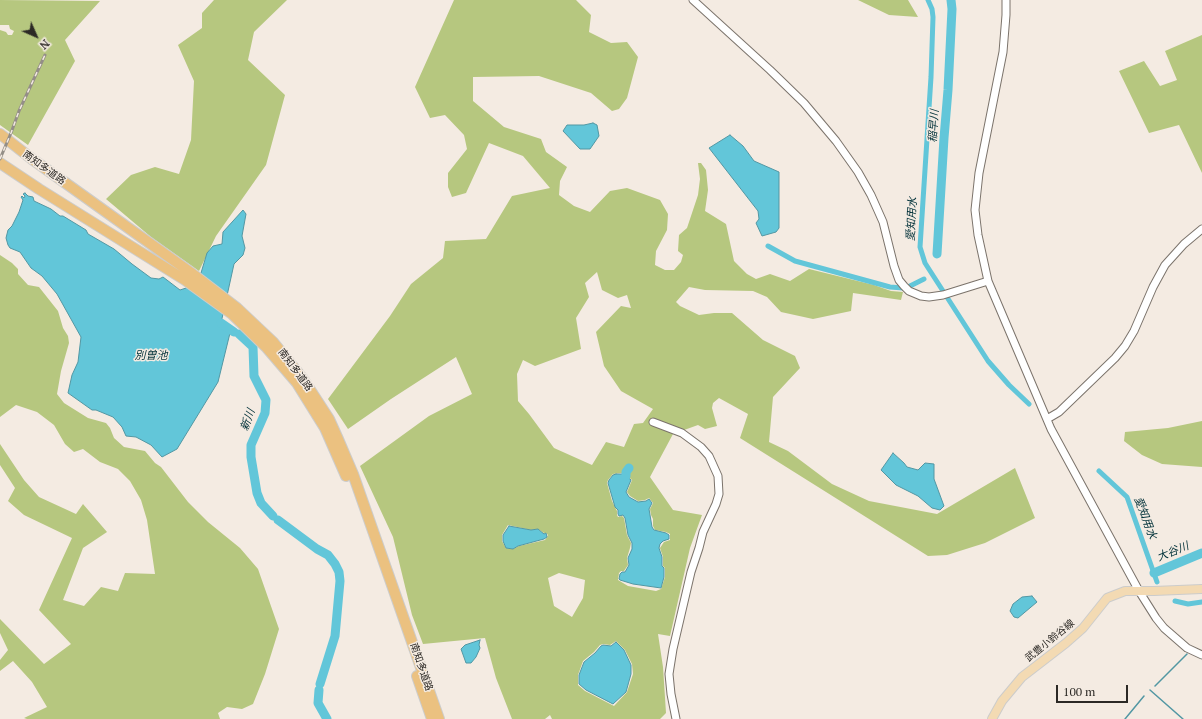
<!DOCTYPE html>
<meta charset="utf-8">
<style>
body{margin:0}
#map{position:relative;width:1202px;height:719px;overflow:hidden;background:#f4ebe2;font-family:"PT Serif",serif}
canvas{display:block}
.north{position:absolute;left:16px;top:16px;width:40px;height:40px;-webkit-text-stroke:3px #f4ebe2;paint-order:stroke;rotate:135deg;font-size:11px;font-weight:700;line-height:16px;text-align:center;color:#2c2925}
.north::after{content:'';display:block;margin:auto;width:14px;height:18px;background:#2c2925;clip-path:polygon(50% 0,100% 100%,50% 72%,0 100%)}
.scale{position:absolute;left:1056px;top:685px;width:72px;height:18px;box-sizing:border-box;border:2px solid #2c2925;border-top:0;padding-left:5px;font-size:12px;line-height:14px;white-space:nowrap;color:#2c2925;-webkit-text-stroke:3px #f4ebe2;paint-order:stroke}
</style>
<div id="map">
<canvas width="1202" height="719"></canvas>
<div class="north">N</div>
<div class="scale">100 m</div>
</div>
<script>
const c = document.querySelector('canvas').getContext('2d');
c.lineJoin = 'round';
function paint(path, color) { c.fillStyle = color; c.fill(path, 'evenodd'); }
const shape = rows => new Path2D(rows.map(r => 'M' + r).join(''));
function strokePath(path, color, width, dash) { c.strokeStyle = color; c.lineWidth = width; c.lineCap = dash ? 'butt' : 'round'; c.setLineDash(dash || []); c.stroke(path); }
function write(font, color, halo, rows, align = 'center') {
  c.font = font + ' "PT Serif","Noto Sans JP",serif'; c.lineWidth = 3; c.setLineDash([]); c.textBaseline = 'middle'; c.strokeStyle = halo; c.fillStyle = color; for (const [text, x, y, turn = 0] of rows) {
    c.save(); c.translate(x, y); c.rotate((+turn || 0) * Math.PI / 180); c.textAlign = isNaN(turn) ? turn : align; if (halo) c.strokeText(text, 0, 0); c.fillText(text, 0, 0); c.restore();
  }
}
paint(shape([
 [0,0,100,1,65,40,75,61,28,145,0,125,0,30,6,32,8,35,12,35,14,31,10,29,9,25,0,25],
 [214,0,287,0,254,32,248,60,285,95,266,165,216,236,199,271,151,237,106,199,131,175,155,167,179,174,191,140,194,81,178,45,202,28,202,13],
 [454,0,576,0,591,15,589,32,611,43,627,42,638,57,627,98,619,109,612,111,591,93,539,76,473,77,473,101,504,127,541,139,546,152,567,167,560,181,559,195,574,206,590,212,610,191,627,188,660,200,668,214,667,230,656,251,655,265,665,270,674,270,681,262,683,255,678,251,679,235,687,228,698,195,700,179,698,163,701,163,706,170,708,190,705,211,726,224,734,261,747,274,756,279,770,274,790,281,809,269,874,285,891,291,903,292,901,300,853,293,851,311,813,319,781,312,767,297,753,291,705,290,689,287,676,302,680,306,699,315,714,313,732,313,763,340,795,356,800,368,773,397,769,442,788,451,832,484,869,501,937,514,1015,468,1035,518,985,543,947,555,928,556,740,438,748,414,719,398,713,403,712,408,717,426,705,429,698,425,673,434,650,477,673,510,702,515,690,548,670,636,658,634,663,667,666,713,660,719,552,719,550,715,545,719,512,719,496,678,485,638,423,644,412,615,393,537,360,466,429,416,472,394,456,357,391,399,348,429,328,399,390,316,411,284,443,258,445,241,486,239,512,196,550,188,523,156,489,143,466,193,452,197,448,187,448,173,467,149,464,135,445,115,430,118,415,87],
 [597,272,602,290,618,298,627,295,631,308,621,306,596,332,604,366,621,391,653,409,643,423,634,424,624,447,606,442,592,465,554,448,529,414,518,401,517,374,523,360,535,366,581,349,576,318,589,297,585,283],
 [620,473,624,473,632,480,627,492,630,496,638,501,645,500,649,498,653,503,650,509,651,515,653,519,653,526,655,530,666,532,670,534,670,540,664,542,660,548,663,557,663,566,665,568,665,577,661,589,656,591,628,586,618,580,619,573,621,571,624,571,628,565,627,558,630,548,631,543,627,535,624,518,622,516,618,517,617,515,617,511,612,501,607,483,608,480,613,474],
 [508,525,531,530,538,529,544,533,546,533,548,535,547,537,545,540,519,546,513,549,506,548,502,541,502,535],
 [559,573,585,580,583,598,572,617,554,606,548,578],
 [616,641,625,650,632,664,633,674,627,692,614,706,585,691,578,685,578,675,583,661,594,652,600,645,603,644,610,645],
 [858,0,908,0,918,17,889,15],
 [1202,35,1202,173,1179,125,1149,133,1119,71,1144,61,1160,86,1177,80,1165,51],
 [0,255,12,263,18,269,18,274,28,285,39,287,58,311,63,328,68,336,69,343,61,371,57,394,64,403,88,418,106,423,110,428,114,438,124,447,145,451,155,463,161,467,188,502,208,522,240,548,258,569,279,629,265,674,253,704,242,709,227,707,218,713,220,719,27,719,24,718,47,707,32,682,13,661,0,671,0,660,8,650,0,633,0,619,44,664,71,644,39,610,72,538,24,515,8,501,15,488,0,465,0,444,24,480,39,497,76,514,83,504,107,532,83,548,63,600,84,606,101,587,118,591,125,573,155,574,147,520,141,500,130,481,118,469,100,462,83,449,74,452,65,444,54,425,37,412,16,405,0,417],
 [1202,421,1202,467,1162,464,1142,455,1124,441,1125,432,1168,428]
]), '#b6c77f');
const water = shape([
 [593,123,597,125,599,136,590,149,580,149,563,131,567,125,584,125,593,123],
 [730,135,743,146,754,161,779,172,779,228,776,232,762,236,756,223,759,219,758,211,709,148,730,135],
 [25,193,28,196,33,197,34,201,51,209,60,216,63,216,86,230,88,234,114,249,132,264,151,278,159,279,163,277,180,290,186,288,201,273,207,253,213,246,222,244,223,232,243,210,246,214,242,236,245,248,243,255,234,264,221,323,219,324,230,333,218,382,177,449,162,457,151,445,136,437,126,436,122,427,113,417,96,410,92,410,68,393,72,375,78,362,81,337,57,294,42,276,31,268,20,252,10,248,8,245,6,238,8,230,12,226,19,212,23,200,21,197,22,196,24,198,25,196,23,194,25,193],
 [893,453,904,463,907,467,918,470,925,463,934,464,934,479,944,506,940,510,932,508,918,496,896,485,881,470,893,453],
 [616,474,624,474,631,480,626,492,629,497,638,502,646,501,649,499,652,503,649,509,652,527,654,530,666,533,669,535,669,539,663,541,660,544,659,548,662,557,662,566,664,568,664,577,661,588,633,584,620,580,619,579,620,574,622,572,625,572,629,565,628,558,632,549,632,543,628,535,625,518,623,515,619,516,618,514,618,510,615,507,608,483,609,480,613,475,616,474],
 [509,526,531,530,538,529,544,534,546,533,547,537,544,539,518,546,513,549,506,548,503,541,503,535,509,526],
 [1032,596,1037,602,1018,618,1014,617,1010,611,1013,604,1022,597,1032,596],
 [480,640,479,645,480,648,476,657,471,663,466,663,461,649,465,645,480,640],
 [616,642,624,650,631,665,631,674,626,692,613,704,586,690,579,684,579,675,584,662,595,653,601,646,603,645,611,646,616,642]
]);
paint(water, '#62c6d9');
strokePath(water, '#5297a3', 1);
strokePath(shape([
 [1155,686,1187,654],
 [1150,690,1183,719],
 [1125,719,1144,696]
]), '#5297a3', 1.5);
strokePath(shape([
 [928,0,932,9,933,17,931,77,920,247,925,263,988,361,1009,385,1029,404],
 [768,246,795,261,890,287,903,288],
 [910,286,924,279],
 [1099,471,1127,497,1157,582],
 [1175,601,1188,604,1202,602]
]), '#62c6d9', 5);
strokePath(shape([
 [937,254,944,138,948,90,952,9,951,0],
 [221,323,234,332],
 [239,334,253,347,254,376,266,400,265,413,251,445,251,457,257,493,261,503,273,516],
 [626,476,626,472,629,468],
 [278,520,317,549,328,555,335,564,339,572,340,581,335,636,320,684],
 [1154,573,1202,553],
 [319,690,318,703,327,719]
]), '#62c6d9', 9);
const secondary = shape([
 [693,0,770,70,804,103,836,141,858,172,871,195,883,222,894,266,899,280,904,286,909,291,921,296,929,297,943,295,988,281],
 [1006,0,1006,15,1003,52,979,173,975,210,978,235,988,281,1051,429,1139,591,1156,618,1164,628,1187,648,1202,655],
 [1047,419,1059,412,1115,358,1125,346,1134,331,1153,287,1165,265,1184,244,1202,229],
 [653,422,682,433,701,447,709,456,718,476,719,494,716,504,703,532,699,548,691,572,673,649,669,674,671,694,676,719]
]);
const primary = shape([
 [992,719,1002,701,1022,677,1066,643,1083,628,1107,598,1125,591,1154,591,1202,589]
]);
const highway = shape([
 [0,134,32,159,190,272,237,308,273,342,303,379,329,419,338,439,353,474,439,719],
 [0,163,39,189,185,280,232,314,267,348,297,383,325,428,346,476],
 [417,676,432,719]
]);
strokePath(secondary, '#7b736b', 9);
strokePath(primary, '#cccccb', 10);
strokePath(highway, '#cccccb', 12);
strokePath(secondary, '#fff', 7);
strokePath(primary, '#f3dab3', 8);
strokePath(highway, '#ebc180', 10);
const rail = shape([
 [0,159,11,133,19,111,45,55]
]);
strokePath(rail, '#948e87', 3);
strokePath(rail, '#f4ebe2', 1.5, [4.5]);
write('10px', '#2c2925', '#f4ebe2', [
 ["南知多道路",44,168,36],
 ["南知多道路",295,370,53],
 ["武豊小鈴谷線",1050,641,-39],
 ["南知多道路",421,667,71]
]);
write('italic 11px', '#003139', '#f4ebe2', [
 ["稲早川",934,126,-86],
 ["愛知用水",912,219,-87],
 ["別曽池",151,356],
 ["新川",248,420,-70],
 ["愛知用水",1145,518,69],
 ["大谷川",1173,552,-22]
]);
</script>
